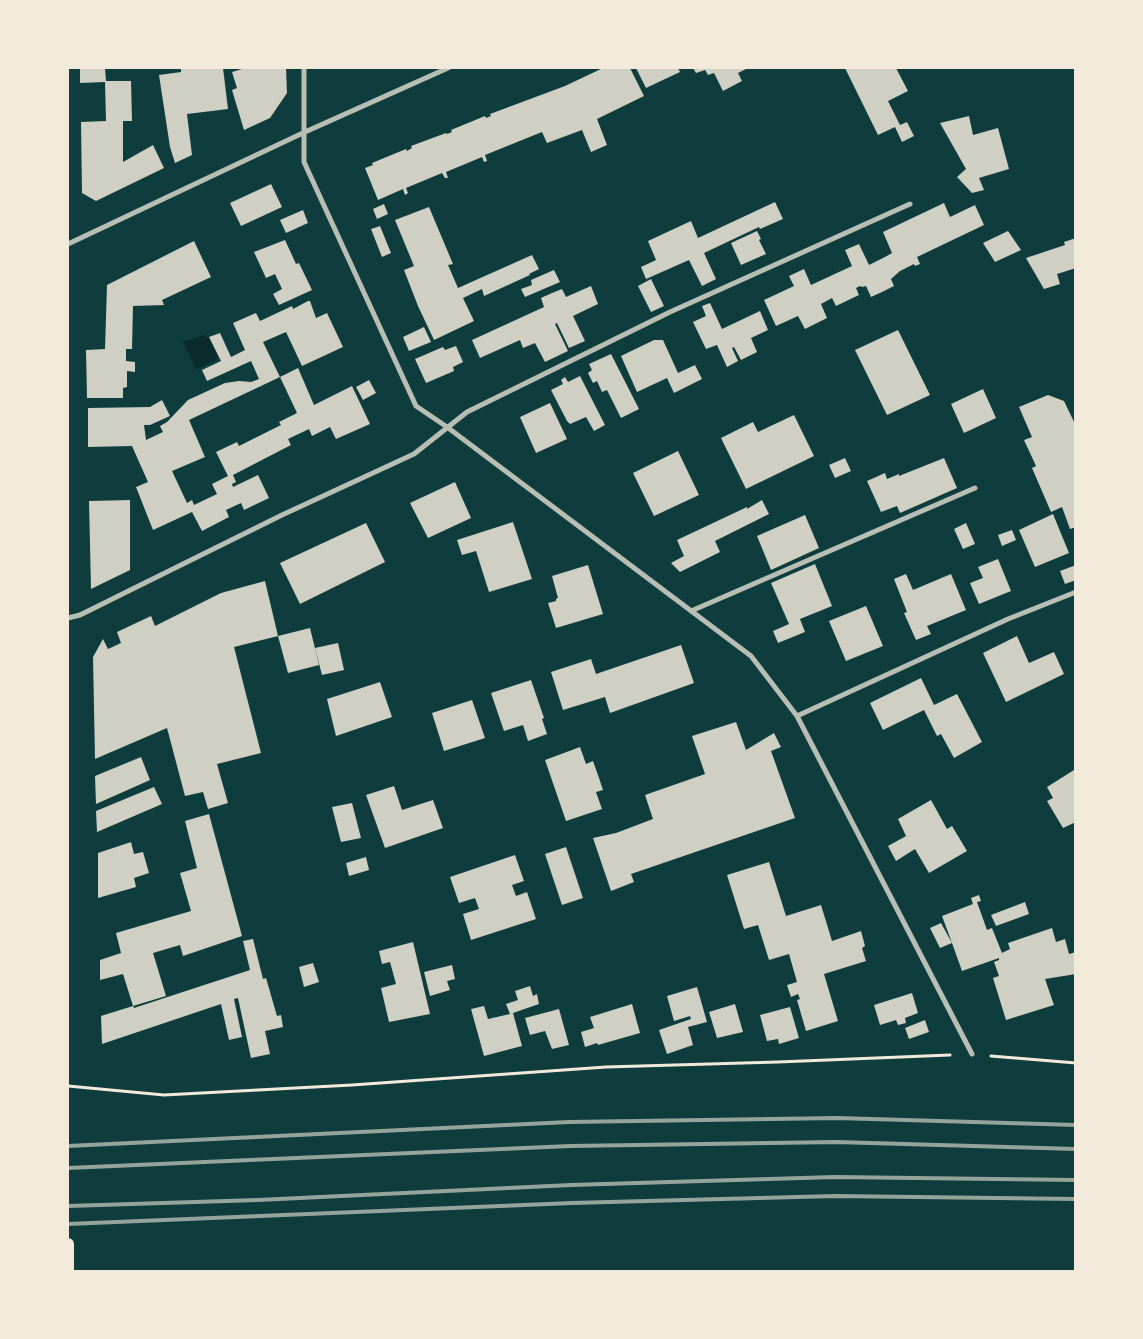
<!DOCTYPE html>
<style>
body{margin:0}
#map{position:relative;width:1143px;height:1339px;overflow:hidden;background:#0f3d3e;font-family:Helvetica,sans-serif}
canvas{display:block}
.frame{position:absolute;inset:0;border:69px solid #f1e9da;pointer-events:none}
</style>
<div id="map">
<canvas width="1143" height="1339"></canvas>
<div class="frame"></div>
</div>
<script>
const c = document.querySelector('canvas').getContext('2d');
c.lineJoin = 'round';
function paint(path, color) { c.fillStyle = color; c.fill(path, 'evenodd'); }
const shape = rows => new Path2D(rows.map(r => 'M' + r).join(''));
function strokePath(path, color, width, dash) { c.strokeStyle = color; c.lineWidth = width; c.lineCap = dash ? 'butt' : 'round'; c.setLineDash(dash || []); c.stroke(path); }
paint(shape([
 [204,335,206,338,209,337,218,357,216,358,217,360,196,369,183,342]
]), '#0a2a2b');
paint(shape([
 [80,68,105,68,106,81,131,81,132,121,123,121,123,162,153,145,164,168,96,201,82,193,81,122,106,121,105,82,80,83],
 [181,68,223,68,228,109,187,114,192,155,175,163,170,147,159,75,181,72],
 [242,68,286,68,287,93,270,118,244,130,232,90,237,88,232,72,242,69],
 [603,68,630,68,644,96,597,119,607,145,591,152,582,130,547,143,542,132,485,155,487,161,484,162,482,157,446,172,448,178,445,178,442,173,406,188,408,193,405,195,403,189,378,200,365,168,373,165,372,163,406,149,407,151,412,148,411,146,446,133,447,134,452,132,451,130,485,116,486,118,491,116,490,114,565,86],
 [636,68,678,68,680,72,646,88],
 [693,68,748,68,738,73,742,81,723,91,714,73,708,75,705,70,696,73],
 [845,68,896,68,908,91,888,101,900,125,907,122,914,136,902,142,895,127,878,135],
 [969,116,973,135,998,128,1009,169,979,178,984,190,972,193,957,177,966,169,940,123],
 [271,184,282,207,241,226,230,203],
 [775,202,783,219,760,229,759,227,704,253,716,279,702,286,689,260,646,279,641,267,656,260,648,241,691,221,698,238],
 [944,203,950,217,975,205,984,225,917,257,920,264,915,266,914,264,900,271,891,279,894,286,882,292,871,297,866,286,862,287,860,286,856,288,859,295,836,306,832,298,821,304,827,318,805,329,798,316,776,326,764,300,794,286,789,276,804,269,811,285,852,266,845,250,859,244,869,265,885,257,892,253,883,232],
 [384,204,388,214,377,219,373,209],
 [429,207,453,264,448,265,458,288,532,255,539,269,529,274,530,275,484,296,482,289,463,298,474,321,434,340,418,306,404,270,414,266,395,220],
 [303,210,308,223,286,233,280,220],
 [380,226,391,253,382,257,371,229],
 [757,231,761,239,759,240,766,254,741,265,731,243],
 [1008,231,1021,250,995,262,983,243],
 [1076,238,1076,268,1057,274,1060,284,1044,289,1026,258,1065,245,1064,242],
 [285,240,296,264,299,263,312,290,279,305,273,294,282,289,275,274,266,278,254,252],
 [194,241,211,277,162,300,164,305,133,306,132,349,126,349,126,361,135,362,135,372,127,371,127,387,123,388,123,398,87,398,86,350,105,349,107,285],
 [554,270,560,282,525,297,521,289,532,285,531,280],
 [651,279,664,306,651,312,638,286],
 [591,286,598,304,573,316,585,341,569,348,557,323,555,324,568,351,545,362,535,343,523,348,520,340,480,358,472,340,544,307,541,298,552,293,562,289,566,297],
 [308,301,310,301,316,318,327,313,343,347,302,366,286,332,263,342,280,377,189,420,205,457,172,471,187,503,192,500,194,505,217,494,212,484,228,476,216,452,237,442,239,446,281,425,279,422,297,413,280,377,298,368,314,405,352,386,370,424,336,439,330,427,312,436,309,429,288,439,291,445,233,475,236,482,232,484,233,487,258,475,269,498,244,510,241,503,226,510,229,517,202,531,192,512,153,530,136,487,148,482,132,446,88,447,88,408,150,407,162,400,170,416,150,425,144,425,146,440,163,432,160,426,167,422,188,400,225,383,239,381,251,382,259,379,251,361,207,381,202,370,221,361,209,337,220,333,231,357,245,350,233,323,256,313,260,321,292,306,293,309],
 [710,303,722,329,760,311,768,330,751,338,757,352,741,360,734,347,732,348,738,361,727,367,717,345,706,349,693,322,706,316,702,306],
 [424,327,431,342,409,351,403,337],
 [898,330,930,395,887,415,855,350],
 [654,340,663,340,678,373,695,365,702,379,674,393,667,378,637,392,621,356],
 [456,346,463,362,453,367,454,371,426,383,415,359,443,347,445,350],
 [611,354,639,409,621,418,607,390,602,392,597,381,593,383,588,373,592,370,589,364],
 [580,376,605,425,594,431,586,417,570,424,567,421,551,390,563,384,561,380,565,377,568,382],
 [369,380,376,393,363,400,356,387],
 [983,389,996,418,964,433,951,404],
 [1048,395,1064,401,1076,426,1076,527,1070,529,1062,507,1051,512,1032,468,1036,466,1024,440,1032,437,1019,407],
 [550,403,567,439,536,453,520,417],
 [794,415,814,456,746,489,721,438,753,422,758,432],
 [678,451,699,495,654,516,633,473],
 [845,458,851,471,835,478,829,465],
 [944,458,957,488,900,513,897,506,881,512,867,481,885,473,887,479,899,474,899,476],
 [455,482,471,518,428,538,410,503],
 [130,500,130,570,91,589,89,501],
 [762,500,769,514,715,541,720,552,680,572,671,563,684,556,677,540,747,507,747,509],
 [1053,514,1069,553,1035,567,1019,530],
 [805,515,819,548,771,570,757,536],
 [513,522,532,579,489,592,476,551,462,555,457,540],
 [366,523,385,562,300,604,280,563],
 [966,523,975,544,963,549,954,529],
 [1012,530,1016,540,1002,546,998,535],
 [998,559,1011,591,979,604,970,583,983,578,978,567],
 [815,564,832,606,800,619,805,632,778,643,773,631,789,624,771,583],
 [588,565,603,614,556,628,548,603,556,601,556,599,558,598,552,576],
 [1076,565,1076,580,1065,584,1060,571],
 [906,574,913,590,951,574,966,610,927,626,931,634,916,640,904,613,907,612,894,579],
 [265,581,278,636,234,647,261,753,217,764,228,803,208,809,203,792,185,796,167,728,95,759,93,657,103,639,108,649,121,643,117,632,151,616,155,626,221,593],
 [866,606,883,646,846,661,829,621],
 [310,628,319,665,288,673,278,636],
 [1017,636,1029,663,1054,652,1064,674,1006,702,983,653],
 [338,643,344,670,322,675,315,648],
 [681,645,694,683,610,713,605,697,563,710,551,672,591,659,596,674],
 [921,678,934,705,957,694,982,742,954,758,941,734,937,736,924,710,883,730,870,703],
 [531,680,544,718,542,719,547,734,528,741,523,725,504,731,491,693],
 [380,682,392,717,336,736,327,699],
 [472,700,485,738,444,751,432,713],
 [736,722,746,750,774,733,781,747,771,751,795,818,631,874,634,882,611,891,593,838,616,833,653,819,645,795,705,774,692,736],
 [580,747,586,764,593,761,599,778,603,790,596,792,602,809,566,821,545,760],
 [141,757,150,780,96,804,95,776],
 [1074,770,1076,773,1076,822,1063,828,1047,801,1053,798,1047,787],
 [394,786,402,810,433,800,443,828,385,848,366,795],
 [154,787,162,804,97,832,96,811],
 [931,800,947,829,952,826,967,851,929,873,915,849,896,861,888,846,906,836,898,819],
 [352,803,361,838,341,842,332,807],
 [209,814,242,936,183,956,180,945,153,953,166,996,133,1006,123,974,100,980,100,960,121,953,116,933,191,911,180,873,197,868,185,821],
 [131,842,134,854,143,852,149,873,134,878,136,887,98,898,98,853],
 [566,847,583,898,562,905,545,854],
 [515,855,524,881,512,885,516,896,527,892,536,919,471,940,463,914,479,909,475,898,459,903,450,877],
 [366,857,369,870,349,876,346,863],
 [769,862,786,916,821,905,832,941,861,931,865,946,862,948,866,961,824,974,838,1021,806,1031,797,1000,800,999,798,994,791,997,787,985,797,982,789,954,769,960,758,925,744,929,727,875],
 [979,895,981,901,977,902,987,930,992,928,1002,953,1010,949,1008,943,1052,928,1056,942,1065,939,1069,954,1076,952,1076,974,1045,979,1054,1005,1006,1020,993,978,999,976,994,962,999,960,999,958,962,971,952,943,940,948,930,928,941,923,952,943,942,916,973,904,971,898],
 [1025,902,1029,914,996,926,991,915],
 [253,939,263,979,266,978,277,1016,281,1015,283,1027,265,1031,270,1054,251,1058,238,998,234,999,242,1037,229,1040,221,1004,102,1044,101,1016,133,1006,134,1008,250,970,243,941],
 [413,942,430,1014,389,1022,381,988,396,984,390,962,382,964,379,951],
 [313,963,319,982,304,987,299,967],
 [452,965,455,979,447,981,450,990,430,996,424,972],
 [530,986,533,996,537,994,539,1004,513,1013,522,1046,484,1056,471,1009,484,1006,488,1019,510,1014,506,1004,518,1000,515,991],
 [697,987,707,1022,688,1027,693,1045,667,1054,659,1030,691,1019,690,1016,674,1021,667,996],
 [912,993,918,1013,905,1018,906,1023,898,1025,896,1020,880,1025,874,1005],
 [632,1004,640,1033,598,1045,597,1043,585,1047,581,1032,594,1028,590,1017],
 [735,1004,743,1032,717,1038,709,1012],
 [790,1007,799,1038,779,1044,778,1039,767,1041,760,1015],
 [559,1009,569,1045,552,1049,545,1031,530,1035,525,1018],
 [925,1020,929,1032,909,1039,905,1028]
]), '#cfcfc3');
strokePath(shape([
 [991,1056,1076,1063],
 [68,1086,164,1095,352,1085,606,1067,778,1062,950,1055]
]), '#f1e9da', 3);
strokePath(shape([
 [304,68,304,162,416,406,447,427,751,656,797,716,972,1054],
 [68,244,305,132,448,68],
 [691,611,975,488],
 [68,618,80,615,282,515,414,454,467,412,670,312,910,204],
 [797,716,1008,619,1076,592]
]), '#b8beb3', 5);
strokePath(shape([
 [68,1244,68,1272]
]), '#f1e9da', 12);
strokePath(shape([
 [68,1146,569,1122,837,1118,1076,1125],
 [68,1168,570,1146,836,1142,1076,1149],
 [68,1206,258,1200,571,1185,835,1177,1076,1180],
 [68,1224,572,1203,835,1196,1076,1199]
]), '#97a49c', 4);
</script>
